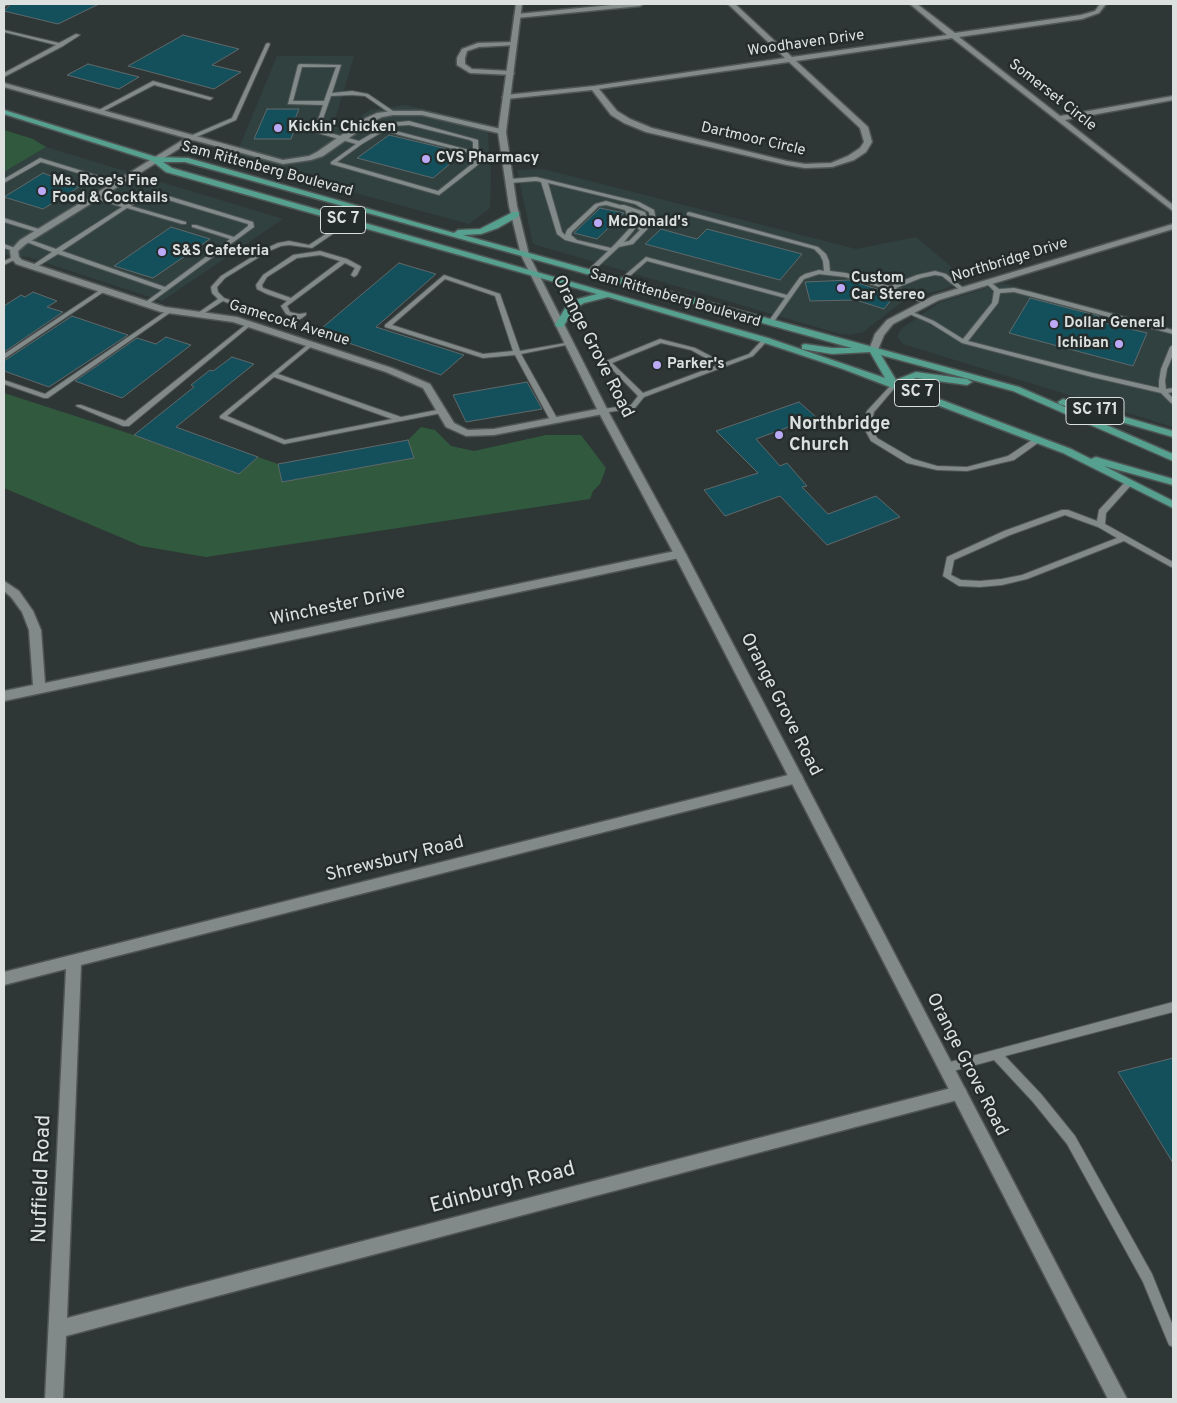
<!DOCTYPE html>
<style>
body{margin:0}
#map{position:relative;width:1177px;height:1403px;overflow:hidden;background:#2f3736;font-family:Overpass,sans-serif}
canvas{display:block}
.frame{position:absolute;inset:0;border:5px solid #dce1e0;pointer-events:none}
</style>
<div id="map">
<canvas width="1177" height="1403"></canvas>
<div class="frame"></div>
</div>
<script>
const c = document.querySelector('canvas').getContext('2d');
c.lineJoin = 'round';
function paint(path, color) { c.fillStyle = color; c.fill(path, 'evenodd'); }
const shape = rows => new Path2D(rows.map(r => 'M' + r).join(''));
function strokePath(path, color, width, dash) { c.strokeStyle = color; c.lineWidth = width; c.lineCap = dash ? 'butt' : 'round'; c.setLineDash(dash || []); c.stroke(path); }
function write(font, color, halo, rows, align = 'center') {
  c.font = font + ' Overpass,sans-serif'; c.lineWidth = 5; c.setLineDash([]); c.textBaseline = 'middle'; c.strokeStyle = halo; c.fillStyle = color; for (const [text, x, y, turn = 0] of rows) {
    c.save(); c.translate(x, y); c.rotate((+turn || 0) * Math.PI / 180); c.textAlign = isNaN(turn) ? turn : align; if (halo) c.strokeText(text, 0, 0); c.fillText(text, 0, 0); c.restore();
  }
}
paint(shape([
 [277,56,354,56,333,126,343,128,370,110,406,105,487,124,491,174,490,208,469,224,234,160],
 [46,147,283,219,162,301,28,257,4,255,4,172],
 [543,169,856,249,916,237,967,280,941,290,906,299,863,332,850,335,840,334,533,244,517,170],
 [1003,283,1173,328,1173,427,903,344,897,337,901,329,939,303]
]), '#314140');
paint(shape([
 [4,130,33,139,46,147,4,172],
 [4,393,134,435,239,474,258,457,278,464,282,482,414,458,408,440,421,427,435,430,451,446,474,451,546,435,581,435,606,468,600,484,593,491,590,499,206,557,141,546,4,488]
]), '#31593d');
const building = shape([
 [11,4,99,4,58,24,4,11,11,4],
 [183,35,239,49,212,65,241,72,214,89,128,66,183,35],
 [88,64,139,77,119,89,67,75,88,64],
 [267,109,299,109,295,119,298,119,291,139,254,139,267,109],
 [389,135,431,145,463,153,433,178,357,158,389,135],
 [43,173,79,187,43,209,4,197,43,173],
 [600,208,624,213,597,239,574,233,600,208],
 [171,227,210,239,153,278,114,266,171,227],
 [661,229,697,239,707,229,802,254,780,280,645,244,661,229],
 [399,263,436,274,376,327,464,355,441,375,317,332,399,263],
 [850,280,855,282,895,295,884,309,856,300,810,301,805,282,850,280],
 [33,292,57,301,47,307,63,312,4,352,4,306,21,295,25,297,33,292],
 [1030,298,1099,316,1096,321,1147,333,1133,366,1009,333,1030,298],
 [72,316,128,335,49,387,4,371,4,361,72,316],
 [166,337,191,345,122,398,75,381,137,338,156,344,166,337],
 [232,357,254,364,176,427,258,457,239,474,134,435,194,387,191,385,210,370,213,371,232,357],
 [527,382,542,409,466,422,453,395,527,382],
 [799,402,816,417,756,439,780,466,787,463,807,486,802,487,828,514,876,496,900,517,827,545,780,496,725,516,704,490,758,473,716,431,799,402],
 [408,440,414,458,282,482,278,464,408,440],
 [1173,1058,1173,1163,1118,1072,1173,1058]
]);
paint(building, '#14505b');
strokePath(building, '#60686a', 1);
const lane = shape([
 [4,4,9,4,4,7,4,4],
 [4,30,59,43,76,34,80,35,63,46,4,77,4,73,56,45,4,32,4,30],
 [268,43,270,44,236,120,194,138,190,138,190,136,232,118,266,44,268,43],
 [300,64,341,65,332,93,352,91,368,94,396,113,391,114,365,96,352,95,331,96,319,130,359,141,390,123,409,121,478,140,479,164,439,195,331,164,331,162,356,144,314,132,323,105,288,104,298,65,300,64],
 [302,67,336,67,324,101,293,101,302,67],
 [409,125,470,140,473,142,473,151,388,129,393,126,409,125],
 [384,131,473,154,473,163,438,191,337,162,362,144,384,131],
 [153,81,213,98,210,100,154,85,102,112,97,111,153,81],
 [40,158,118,182,119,183,114,184,41,162,4,183,4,179,40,158],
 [536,177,639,202,654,210,656,220,633,244,619,247,590,274,586,274,586,272,608,251,565,240,557,234,541,182,536,181,510,183,507,181,510,179,536,177],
 [548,183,635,204,649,212,650,220,647,223,648,221,645,212,624,205,620,205,606,201,595,204,567,230,565,235,562,232,548,183],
 [606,205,625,210,631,224,629,229,616,243,611,248,577,240,571,235,572,232,599,206,606,205],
 [631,211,640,214,642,221,638,229,640,230,629,241,624,242,634,230,637,224,631,211],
 [155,192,253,222,254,227,146,306,143,304,144,303,162,290,58,254,35,268,30,267,52,252,24,241,24,239,28,239,56,249,122,207,93,198,93,196,126,204,142,194,155,192],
 [155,196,248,224,248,226,234,237,196,225,192,225,192,227,230,239,165,287,62,251,127,208,182,224,186,224,186,222,131,206,145,197,155,196],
 [689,212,818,247,826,254,829,261,830,271,846,273,889,286,917,275,935,271,946,274,966,290,961,291,942,276,935,275,921,278,896,288,908,292,928,302,928,304,926,305,904,294,845,277,819,274,804,279,773,323,771,324,768,322,785,298,647,261,622,283,618,283,618,281,646,257,787,295,800,277,805,274,819,270,824,271,823,261,820,255,814,249,687,215,687,213,689,212],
 [4,218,42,230,43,231,40,233,4,222,4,218],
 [347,220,352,221,312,248,289,245,281,246,269,251,225,278,217,287,218,292,224,298,288,321,294,317,286,314,281,306,287,301,267,294,257,289,256,285,263,275,293,255,320,251,347,259,360,266,361,267,357,275,354,277,351,275,355,268,345,263,287,306,290,312,299,314,306,313,306,315,302,318,291,324,283,324,223,301,200,316,198,317,195,315,218,299,212,293,211,287,221,276,265,249,278,243,289,241,309,245,347,220],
 [320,255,340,261,291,298,263,288,262,285,267,277,297,258,320,255],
 [4,244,18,249,19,250,16,252,4,248,4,244],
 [13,257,18,258,4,265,4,261,13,257],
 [444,275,500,294,520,351,571,342,571,344,521,354,558,420,557,422,551,422,550,420,515,355,483,358,385,327,385,325,444,275],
 [445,279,495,296,513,351,483,354,392,325,445,279],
 [988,280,999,289,1014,288,1031,292,1173,330,1173,334,1014,292,1000,293,998,303,968,341,1093,373,1159,388,1159,381,1161,369,1170,347,1173,345,1173,355,1167,369,1165,381,1166,389,1173,388,1173,392,1168,393,1173,398,1173,404,1171,403,1161,393,1092,377,962,343,930,323,905,312,906,311,910,311,934,321,963,339,992,303,994,291,985,282,988,280],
 [103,288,106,290,105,291,4,359,4,354,103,288],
 [169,309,171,310,171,312,48,398,44,398,4,384,4,380,45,394,169,309],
 [249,322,251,323,251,325,129,426,123,426,76,406,77,405,81,405,125,421,249,322],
 [765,338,768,340,753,356,644,397,635,408,603,413,599,411,603,409,631,405,638,396,606,363,606,361,660,339,695,348,724,363,749,354,763,339,765,338],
 [661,343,691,350,718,365,643,393,612,363,661,343],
 [311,342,314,344,313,345,278,374,401,417,442,409,446,411,442,413,284,444,220,418,220,416,311,342],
 [274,377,392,419,285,440,227,416,274,377],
 [894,383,897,385,874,412,872,420,873,430,877,438,913,459,937,466,967,467,1008,456,1035,438,1041,438,1042,440,1014,460,967,471,937,470,907,463,871,441,865,430,864,420,867,411,892,384,894,383],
 [1126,481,1129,481,1133,483,1106,513,1105,524,1173,562,1173,568,1124,541,1027,579,1002,585,980,587,959,586,943,576,947,557,1004,531,1062,510,1068,510,1097,521,1099,510,1126,481],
 [1065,515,1098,527,1117,538,1022,575,1002,579,980,581,961,580,951,575,954,560,1010,535,1065,515],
 [1173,1002,1173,1012,1005,1056,1041,1094,1075,1136,1152,1274,1173,1326,1173,1347,1169,1345,1143,1282,1067,1144,1033,1102,994,1060,946,1073,942,1072,941,1068,942,1064,946,1063,1173,1002]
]);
const street = shape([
 [622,4,643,4,640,6,517,18,514,16,517,14,622,4],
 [728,4,735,4,792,57,947,35,910,4,917,4,955,33,1081,15,1095,11,1100,4,1106,4,1099,13,1082,19,959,37,1060,116,1173,96,1173,100,1065,120,1173,205,1173,211,952,38,796,61,868,127,872,142,866,152,854,160,832,167,805,168,787,165,646,132,624,123,611,115,592,90,506,99,502,97,506,95,594,86,785,58,728,4],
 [789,62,860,128,864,142,860,148,848,156,831,163,805,164,787,161,652,128,630,119,617,111,599,89,789,62],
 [514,42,516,43,516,45,479,47,467,51,465,58,465,64,472,69,510,71,514,73,513,75,470,73,457,65,457,58,462,49,478,43,514,42],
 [4,83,283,160,309,156,317,152,366,118,377,113,393,111,422,111,505,130,506,132,502,134,422,115,393,115,382,117,372,122,323,156,311,160,283,164,193,140,26,244,18,251,19,257,22,260,165,307,237,317,392,368,430,384,454,423,468,430,494,429,603,408,608,411,603,414,494,435,466,436,446,427,423,388,386,372,233,322,161,312,16,264,11,258,10,251,20,240,186,138,4,87,4,83],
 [1173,224,1173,229,939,300,893,324,884,335,877,352,874,353,869,350,875,334,887,320,933,296,1173,224],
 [680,550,686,554,684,557,4,701,4,691,33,685,29,630,22,612,11,597,4,591,4,581,19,591,33,611,41,630,45,683,680,550],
 [796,773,801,774,803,778,801,782,81,965,67,1318,959,1086,965,1088,967,1093,965,1098,66,1336,63,1399,45,1399,66,969,4,985,4,972,796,773]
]);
const secondary = shape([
 [516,4,522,4,506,132,517,206,529,255,608,411,686,554,1127,1399,1108,1399,674,554,598,411,521,255,509,206,498,132,516,4]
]);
const primary = shape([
 [4,110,156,157,188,158,454,233,458,230,480,229,513,212,519,212,519,216,498,228,481,234,463,235,1019,387,1173,454,1173,461,1013,391,881,355,896,380,916,372,967,379,972,382,967,385,916,378,902,385,1071,449,1091,459,1096,457,1173,479,1173,485,1104,466,1173,501,1173,508,1063,453,843,369,762,342,608,297,584,303,574,309,563,327,557,327,555,325,567,305,578,299,597,294,166,172,152,161,4,114,4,110],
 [163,162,185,162,852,348,832,348,805,344,802,345,802,349,832,354,870,352,885,378,768,338,172,168,163,162],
 [1063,399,1173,431,1173,437,1059,404,1058,402,1063,399]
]);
strokePath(lane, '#4e5554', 2);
strokePath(street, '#4e5554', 3);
strokePath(secondary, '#4e5554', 3);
strokePath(primary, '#4e5554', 3);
paint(lane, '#818a89');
paint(street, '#818a89');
paint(secondary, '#818a89');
paint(primary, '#55a08e');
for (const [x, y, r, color] of [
 [278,128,5,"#bbaaf6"],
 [426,159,5,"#bbaaf6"],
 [42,191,5,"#bbaaf6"],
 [598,223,5,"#bbaaf6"],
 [162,252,5,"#bbaaf6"],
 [841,288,5,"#bbaaf6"],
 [1054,324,5,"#bbaaf6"],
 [1119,344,5,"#bbaaf6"],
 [657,365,5,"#bbaaf6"],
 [779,435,5,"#bbaaf6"]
]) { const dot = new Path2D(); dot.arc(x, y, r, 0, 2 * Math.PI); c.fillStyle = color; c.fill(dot); strokePath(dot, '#252d2c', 2); }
write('15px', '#dce1e0', '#252d2c', [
 ["Woodhaven Drive",806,44,-8],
 ["Somerset Circle",1052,96,38],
 ["Dartmoor Circle",753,140,13],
 ["Sam Rittenberg Boulevard",267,170,15],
 ["Northbridge Drive",1010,261,-17],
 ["Sam Rittenberg Boulevard",675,299,16],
 ["Gamecock Avenue",289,324,17]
]);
write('bold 15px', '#dce1e0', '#252d2c', [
 ["Kickin' Chicken",288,128],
 ["CVS Pharmacy",436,159],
 ["Ms. Rose's Fine",52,182],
 ["Food & Cocktails",52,199],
 ["McDonald's",608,223],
 ["S&S Cafeteria",172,252],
 ["Custom",851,279],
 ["Car Stereo",851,296],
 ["Dollar General",1064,324],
 ["Ichiban",1109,344,"right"],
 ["Parker's",667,365]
], 'left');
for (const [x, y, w] of [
 [343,220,45],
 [917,393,45],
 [1095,411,58]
]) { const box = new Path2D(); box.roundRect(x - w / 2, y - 13.5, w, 27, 4); c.fillStyle = '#252d2c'; c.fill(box); strokePath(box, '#dce1e0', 1); }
write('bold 16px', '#dce1e0', null, [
 ["SC 7",343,220],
 ["SC 7",917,393],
 ["SC 171",1095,411]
]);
write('18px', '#dce1e0', '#252d2c', [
 ["Orange Grove Road",592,347,63],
 ["Winchester Drive",338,607,-12],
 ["Orange Grove Road",780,705,63],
 ["Shrewsbury Road",395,860,-14],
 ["Orange Grove Road",966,1065,63]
]);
write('bold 18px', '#dce1e0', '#252d2c', [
 ["Northbridge",789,425],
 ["Church",789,446]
], 'left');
write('21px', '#dce1e0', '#252d2c', [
 ["Nuffield Road",43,1179,-88],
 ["Edinburgh Road",503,1189,-15]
]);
</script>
